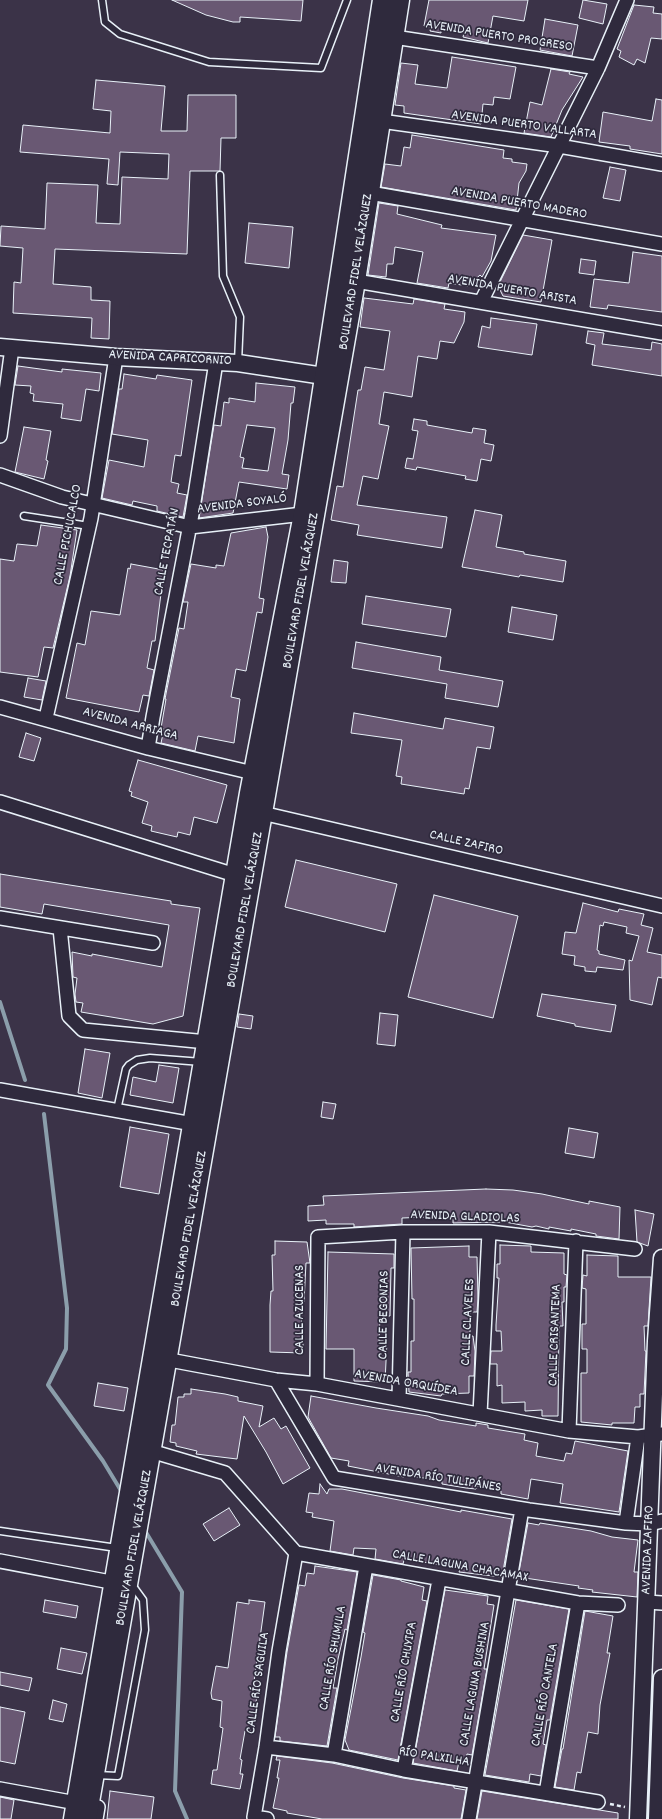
<!DOCTYPE html>
<meta charset="utf-8">
<style>
body{margin:0}
canvas{display:block;background:#3b3348}
</style>
<canvas width="662" height="1819"></canvas>
<script>
const c = document.querySelector('canvas').getContext('2d');
c.lineJoin = 'round';
const shape = rows => new Path2D(rows.map(r => 'M' + r).join(''));
function strokePath(path, color, width, dash) { c.strokeStyle = color; c.lineWidth = width; c.lineCap = dash ? 'butt' : 'round'; c.setLineDash(dash || []); c.stroke(path); }
function paint(path, color) { c.fillStyle = color; c.fill(path, 'evenodd'); }
function write(font, color, halo, rows, align = 'center') {
  c.font = font + ' Dekko,sans-serif'; c.lineWidth = 3.5; c.setLineDash([]); c.textBaseline = 'middle'; c.strokeStyle = halo; c.fillStyle = color; for (const [text, x, y, turn = 0] of rows) {
    c.save(); c.translate(x, y); c.rotate((+turn || 0) * Math.PI / 180); c.textAlign = isNaN(turn) ? turn : align; if (halo) c.strokeText(text, 0, 0); c.fillText(text, 0, 0); c.restore();
  }
}
strokePath(shape([
 [0,1002,25,1080],
 [44,1114,67,1308,66,1349,48,1385,103,1461,123,1494],
 [144,1529,182,1592,175,1791,187,1819]
]), '#8b9eab', 4);
const building = shape([
 [172,0,303,0,301,21,240,17,240,22,233,22,206,15,172,0],
 [429,0,528,0,524,21,493,16,488,43,463,37,464,33,441,28,441,33,430,31,431,27,424,26,429,0],
 [583,0,607,4,603,24,579,18,583,0],
 [634,5,654,7,653,13,662,14,662,39,651,38,645,63,637,59,634,65,619,57,621,51,617,49,634,5],
 [545,19,578,25,572,56,540,50,545,19],
 [452,57,516,67,510,99,494,97,493,105,483,104,481,124,404,113,404,106,395,105,401,63,418,65,415,84,447,88,452,57],
 [551,69,570,72,569,74,583,77,562,110,551,137,524,133,530,102,542,105,551,69],
 [96,80,165,86,161,131,187,131,188,95,236,95,236,138,221,138,220,171,190,171,187,254,55,249,53,284,91,287,91,300,110,301,109,339,91,338,92,318,13,313,14,282,21,283,23,248,0,246,1,226,45,229,47,183,98,185,96,223,120,224,122,177,168,179,169,154,120,152,118,185,107,184,109,159,20,152,23,125,110,133,111,111,93,109,96,80],
 [656,99,662,100,662,154,630,149,630,146,599,142,603,112,652,121,656,99],
 [412,135,504,150,503,158,512,159,512,162,527,164,526,171,519,183,516,210,381,187,385,164,401,166,404,147,410,148,412,135],
 [610,167,626,170,620,201,603,198,610,167],
 [379,203,398,206,397,214,442,225,441,228,496,235,491,261,482,277,480,275,468,286,449,283,448,288,417,283,423,252,395,247,393,264,387,264,386,277,368,275,379,203],
 [249,223,293,227,289,268,245,263,249,223],
 [523,235,552,240,541,302,503,296,498,286,523,235],
 [633,252,662,256,662,312,608,305,607,309,590,307,594,279,629,283,633,252],
 [581,259,596,261,594,275,579,273,581,259],
 [364,298,413,304,414,299,445,304,444,309,465,312,464,322,454,343,440,341,437,359,418,356,412,397,384,392,379,424,389,426,378,479,363,476,357,505,447,517,442,548,357,535,359,525,331,520,337,486,343,487,358,390,361,390,365,367,384,370,390,331,360,327,364,298],
 [491,318,537,324,532,355,478,347,482,326,490,328,491,318],
 [588,331,604,333,602,344,651,350,652,342,662,344,662,376,592,365,595,345,586,343,588,331],
 [18,366,62,372,62,369,101,373,99,391,86,389,81,421,61,418,63,404,33,401,34,394,30,393,31,386,15,385,18,366],
 [124,374,156,379,157,375,192,380,181,456,175,455,171,482,179,484,177,493,187,495,183,517,157,511,157,506,133,501,132,505,102,498,109,460,144,467,148,440,112,434,119,389,122,389,124,374],
 [256,383,295,387,293,403,291,403,288,440,282,474,289,475,287,489,239,482,233,513,199,518,214,425,221,426,224,402,229,403,229,398,255,402,256,383],
 [247,425,275,428,268,471,242,468,244,458,240,457,247,425],
 [414,419,427,421,427,425,472,433,473,428,486,430,484,443,494,445,491,461,481,459,477,481,465,479,466,476,417,467,416,470,405,468,407,458,413,459,418,431,412,430,414,419],
 [24,427,51,431,46,460,48,461,44,479,15,472,24,427],
 [475,510,502,515,496,547,524,552,524,554,566,561,563,582,520,575,519,577,462,567,475,510],
 [41,525,77,530,70,576,53,648,44,647,38,677,0,672,0,559,14,561,17,544,37,546,41,525],
 [266,527,268,537,259,598,264,599,262,613,257,612,246,671,236,669,231,697,240,699,234,743,198,736,195,751,161,743,164,729,161,728,166,699,165,699,179,628,184,629,188,602,183,602,191,564,216,568,216,565,224,566,231,533,266,527],
 [334,560,348,562,346,583,331,582,334,560],
 [131,564,164,570,157,625,155,641,152,641,147,668,154,670,149,696,143,695,139,712,66,698,77,643,85,645,91,611,120,615,128,568,130,569,131,564],
 [366,596,451,609,446,637,362,624,366,596],
 [512,607,557,615,553,640,508,632,512,607],
 [356,642,441,657,439,670,503,681,498,707,445,698,447,684,352,668,356,642],
 [28,678,46,681,42,700,24,697,28,678],
 [354,713,443,729,445,718,494,727,490,749,477,747,469,789,465,788,464,794,401,784,402,777,396,776,402,740,351,733,354,713],
 [26,733,41,738,34,761,19,757,26,733],
 [138,760,227,785,217,823,194,817,190,835,178,832,177,837,151,831,152,826,142,823,148,802,131,796,132,792,129,791,138,760],
 [296,860,397,884,385,932,285,907,296,860],
 [0,874,171,901,171,904,200,908,183,1016,153,1024,81,1012,83,1003,76,1002,75,994,77,978,73,977,72,952,92,956,92,954,162,967,169,925,44,904,42,914,0,907,0,874],
 [434,895,518,916,493,1018,408,997,434,895],
 [583,903,618,912,619,909,644,914,641,925,653,928,647,952,662,955,662,978,658,977,652,1005,630,1000,629,960,632,961,639,936,626,933,627,927,604,922,603,926,600,925,597,950,599,951,599,954,625,960,623,970,597,967,596,972,585,971,585,967,574,965,575,956,562,954,565,932,576,933,583,903],
 [542,994,616,1005,611,1032,575,1026,575,1024,537,1016,542,994],
 [380,1013,398,1015,395,1046,377,1044,380,1013],
 [239,1014,253,1016,251,1029,237,1027,239,1014],
 [85,1049,110,1053,102,1098,78,1093,85,1049],
 [159,1065,179,1068,173,1103,130,1095,133,1077,156,1082,159,1065],
 [323,1102,336,1104,333,1119,321,1117,323,1102],
 [130,1127,169,1134,159,1194,120,1187,130,1127],
 [569,1128,598,1133,594,1158,565,1153,569,1128],
 [486,1189,513,1190,542,1194,589,1204,589,1201,620,1207,619,1239,596,1236,596,1234,571,1229,571,1231,549,1227,549,1229,536,1226,532,1227,505,1222,453,1223,453,1216,402,1218,402,1224,354,1227,354,1224,326,1224,326,1220,308,1221,308,1206,324,1205,323,1196,486,1189],
 [635,1210,654,1214,648,1246,637,1242,635,1210],
 [275,1241,307,1242,310,1263,306,1263,304,1302,302,1302,301,1341,303,1341,303,1353,270,1352,270,1305,271,1291,273,1291,272,1255,275,1255,275,1241],
 [500,1245,531,1246,531,1252,564,1253,564,1274,567,1275,566,1287,564,1287,564,1302,562,1302,563,1326,559,1326,558,1416,542,1416,542,1410,525,1411,525,1402,502,1403,502,1385,497,1386,497,1364,490,1364,491,1351,502,1351,501,1331,496,1331,496,1325,499,1278,497,1278,497,1264,500,1264,500,1245],
 [469,1246,469,1257,477,1257,478,1299,477,1312,470,1312,470,1336,473,1336,475,1351,474,1376,469,1376,469,1393,442,1394,441,1396,409,1392,408,1372,411,1372,411,1341,414,1341,414,1299,412,1299,411,1248,469,1246],
 [328,1252,394,1254,394,1268,391,1268,390,1316,380,1316,379,1341,387,1341,385,1382,354,1381,354,1349,326,1349,328,1252],
 [587,1255,618,1256,618,1277,651,1277,648,1326,644,1326,645,1351,646,1351,644,1394,640,1394,640,1407,635,1407,634,1423,612,1423,612,1425,581,1422,581,1373,587,1373,587,1349,582,1349,582,1324,586,1324,586,1289,582,1288,583,1275,587,1276,587,1255],
 [98,1383,128,1388,124,1411,94,1406,98,1383],
 [191,1389,225,1394,238,1397,238,1401,263,1406,259,1427,274,1418,281,1429,286,1426,310,1468,283,1484,266,1452,244,1416,237,1459,196,1454,197,1451,176,1446,176,1443,170,1442,172,1425,175,1425,178,1397,184,1397,184,1394,191,1394,191,1389],
 [311,1396,376,1408,428,1416,439,1420,476,1426,476,1423,488,1425,488,1428,525,1434,524,1440,538,1443,536,1456,564,1461,566,1453,572,1454,575,1441,628,1451,619,1512,560,1503,563,1484,531,1479,528,1499,501,1494,501,1491,476,1486,476,1489,466,1488,442,1484,442,1481,405,1475,404,1477,348,1466,349,1461,331,1458,308,1417,311,1396],
 [320,1484,327,1494,329,1489,342,1489,461,1512,461,1510,512,1519,502,1577,459,1572,460,1569,431,1563,404,1560,403,1564,375,1559,376,1549,354,1548,353,1555,330,1551,334,1521,312,1517,313,1513,306,1512,309,1493,319,1494,320,1484],
 [229,1508,240,1525,214,1541,203,1524,229,1508],
 [528,1523,539,1525,540,1523,591,1531,612,1537,638,1540,634,1572,638,1572,637,1597,592,1592,593,1590,578,1588,579,1586,518,1577,528,1523],
 [315,1566,357,1572,347,1630,345,1629,338,1659,333,1688,337,1688,327,1746,280,1741,280,1737,275,1737,287,1652,299,1585,305,1586,307,1573,314,1574,315,1566],
 [373,1575,401,1580,401,1581,424,1587,422,1600,427,1601,398,1760,349,1750,345,1740,361,1657,365,1633,363,1632,373,1575],
 [445,1590,488,1596,487,1604,494,1605,484,1669,487,1669,472,1755,467,1754,465,1763,459,1762,457,1771,413,1763,445,1590],
 [45,1600,78,1606,76,1618,43,1612,45,1600],
 [249,1600,265,1602,253,1689,256,1689,256,1692,257,1693,256,1703,254,1717,252,1717,250,1731,245,1731,240,1759,242,1760,240,1774,243,1774,240,1789,211,1784,213,1770,217,1770,223,1728,220,1727,222,1701,212,1699,211,1693,216,1666,228,1668,237,1602,249,1604,249,1600],
 [516,1600,569,1609,550,1720,547,1720,543,1744,546,1745,541,1776,530,1774,529,1782,485,1775,516,1600],
 [585,1611,613,1616,607,1653,610,1653,600,1705,598,1734,588,1732,581,1773,577,1772,574,1790,555,1787,562,1749,563,1749,585,1611],
 [61,1648,87,1653,82,1674,57,1669,61,1648],
 [0,1672,32,1678,29,1691,0,1685,0,1672],
 [53,1700,67,1704,63,1722,49,1719,53,1700],
 [0,1707,25,1712,15,1764,0,1761,0,1707],
 [277,1756,332,1763,403,1778,454,1786,454,1788,466,1790,461,1819,322,1819,287,1813,287,1811,273,1808,279,1778,277,1778,280,1760,276,1760,277,1756],
 [110,1791,154,1797,151,1819,107,1819,110,1791],
 [482,1791,618,1813,618,1819,477,1819,482,1791],
 [0,1797,14,1800,11,1819,0,1819,0,1797]
]);
paint(building, '#695873');
strokePath(building, '#e8f1f8', 1);
const service = shape([
 [102,0,105,22,120,34,209,62,321,68,347,0],
 [220,175,223,276,240,317,238,362],
 [24,516,89,526],
 [117,1110,126,1069,129,1065,137,1060,150,1058,202,1062],
 [0,1531,117,1548],
 [96,1775,118,1776,145,1630,143,1600,135,1589,129,1586]
]);
const minor = shape([
 [394,37,598,68],
 [381,121,559,146,662,164],
 [370,193,662,244],
 [356,281,662,333],
 [481,302,598,68,627,0],
 [0,436,12,348],
 [0,475,62,497,190,527,303,514],
 [0,707,148,748,253,773],
 [46,718,91,518,116,357],
 [148,748,153,717,192,514,216,362],
 [0,802,235,875],
 [262,813,662,906],
 [0,918,153,943],
 [60,928,69,1016,83,1030,207,1042],
 [0,1090,193,1124],
 [159,1358,276,1380,317,1384,569,1431,638,1437,662,1434],
 [276,1380,334,1478,529,1510,626,1523,649,1524,662,1521],
 [317,1384,318,1237,403,1232,489,1232,635,1249],
 [399,1399,403,1232],
 [480,1414,489,1232],
 [569,1431,576,1241],
 [144,1449,225,1473,296,1553],
 [626,1523,638,1437],
 [296,1553,578,1603,618,1605],
 [0,1561,121,1584],
 [647,1602,662,1603],
 [266,1747,334,1755,404,1770,598,1802],
 [334,1755,366,1566],
 [404,1770,439,1580],
 [0,1789,98,1807,96,1819],
 [546,1793,578,1603],
 [267,1819,254,1817,266,1747,279,1651,296,1553],
 [469,1819,522,1509]
]);
const tertiary = shape([
 [0,347,116,357,238,363,337,378],
 [638,1819,656,1341,662,1258],
 [657,1819,662,1678]
]);
const secondary = shape([
 [73,1819,249,793,303,514,382,0],
 [87,1819,356,281,400,0]
]);
strokePath(service, '#e8f1f8', 9);
strokePath(minor, '#e8f1f8', 16);
strokePath(tertiary, '#e8f1f8', 19);
strokePath(secondary, '#e8f1f8', 21);
strokePath(shape([
 [610,1804,625,1807]
]), '#e8f1f8', 2.5, [4, 3]);
strokePath(service, '#2f2a3d', 6);
strokePath(minor, '#2f2a3d', 13);
strokePath(tertiary, '#2f2a3d', 16);
strokePath(secondary, '#2f2a3d', 18);
write('14px', '#e8f1f8', '#2f2a3d', [
 ["AVENIDA PUERTO PROGRESO",499,37,9],
 ["AVENIDA PUERTO VALLARTA",524,126,8],
 ["AVENIDA PUERTO MADERO",519,204,10],
 ["BOULEVARD FIDEL VELÁZQUEZ",357,272,-81],
 ["AVENIDA PUERTO ARISTA",512,291,10],
 ["AVENIDA CAPRICORNIO",170,359,3],
 ["AVENIDA SOYALÓ",242,505,-7],
 ["CALLE PICHUCALCO",69,535,-79],
 ["CALLE TECPATÁN",168,552,-79],
 ["BOULEVARD FIDEL VELÁZQUEZ",302,591,-80],
 ["AVENIDA ARRIAGA",130,725,15],
 ["CALLE ZAFIRO",466,844,13],
 ["BOULEVARD FIDEL VELÁZQUEZ",246,910,-80],
 ["AVENIDA GLADIOLAS",465,1218,2],
 ["BOULEVARD FIDEL VELÁZQUEZ",190,1229,-80],
 ["CALLE AZUCENAS",301,1310,-90],
 ["CALLE BEGONIAS",385,1315,-89],
 ["CALLE CLAVELES",469,1322,-87],
 ["CALLE CRISANTEMA",556,1335,-88],
 ["AVENIDA ORQUÍDEA",406,1384,10],
 ["AVENIDA RÍO TULIPÁNES",438,1479,9],
 ["BOULEVARD FIDEL VELÁZQUEZ",135,1548,-80],
 ["AVENIDA ZAFIRO",649,1550,-88],
 ["CALLE LAGUNA CHACAMAX",460,1567,10],
 ["CALLE RÍO SHUMULA",334,1658,-80],
 ["CALLE RÍO CHUYIPA",405,1672,-80],
 ["CALLE RÍO SAGUILA",259,1683,-82],
 ["CALLE LAGUNA BUSHINA",476,1684,-80],
 ["CALLE RÍO CANTELA",546,1695,-80],
 ["RÍO PALXILHA",434,1758,9]
]);
</script>
